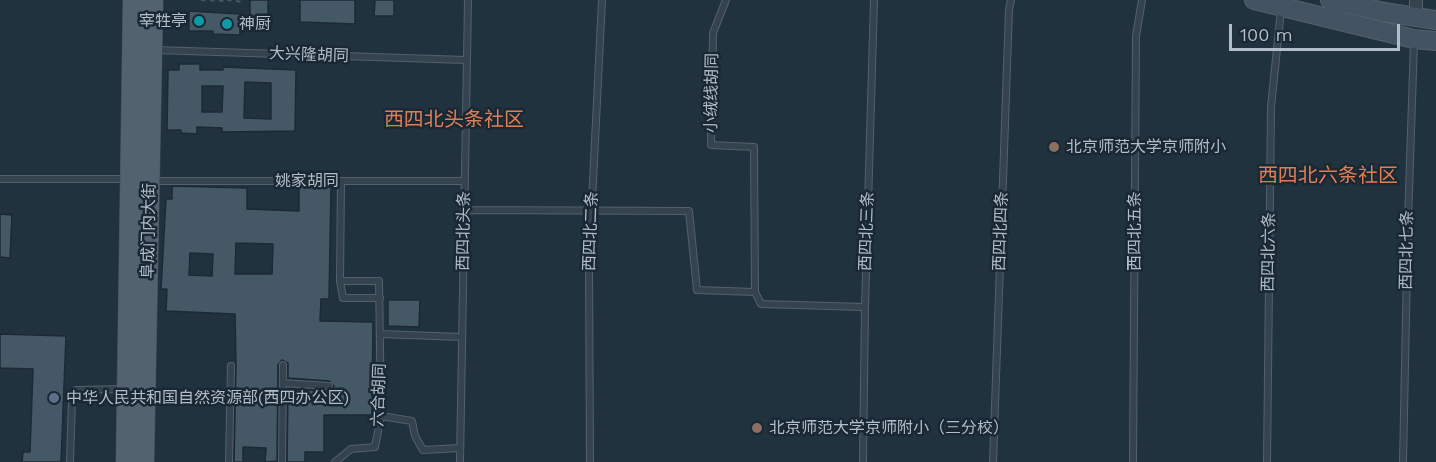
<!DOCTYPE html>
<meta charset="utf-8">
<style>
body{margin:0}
#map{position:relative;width:1436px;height:462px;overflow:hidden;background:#21323f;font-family:"Work Sans",sans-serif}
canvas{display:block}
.scale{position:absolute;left:1229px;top:24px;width:171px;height:27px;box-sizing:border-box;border:3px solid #b1beca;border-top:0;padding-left:8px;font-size:18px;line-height:21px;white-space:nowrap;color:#b1beca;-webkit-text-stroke:4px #1a2833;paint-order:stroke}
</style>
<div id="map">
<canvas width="1436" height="462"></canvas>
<div class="scale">100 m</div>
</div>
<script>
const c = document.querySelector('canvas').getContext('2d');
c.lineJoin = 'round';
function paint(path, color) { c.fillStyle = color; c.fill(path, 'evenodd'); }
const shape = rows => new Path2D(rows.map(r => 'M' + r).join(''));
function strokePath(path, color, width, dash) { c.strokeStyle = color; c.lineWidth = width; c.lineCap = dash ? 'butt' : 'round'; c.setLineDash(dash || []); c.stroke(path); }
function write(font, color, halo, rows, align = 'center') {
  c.font = font + ' "Work Sans","Noto Sans SC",sans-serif'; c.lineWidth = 5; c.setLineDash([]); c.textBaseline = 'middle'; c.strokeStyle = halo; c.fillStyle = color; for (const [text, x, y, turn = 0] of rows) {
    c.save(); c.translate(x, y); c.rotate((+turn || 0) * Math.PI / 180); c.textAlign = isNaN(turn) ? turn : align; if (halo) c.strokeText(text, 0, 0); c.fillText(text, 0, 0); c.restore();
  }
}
const building = shape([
 [250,0,268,0,268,17,250,16,250,0],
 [300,0,355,0,355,24,300,22,300,0],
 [375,0,394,0,394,16,374,16,375,0],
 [189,11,240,14,240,35,213,34,213,31,189,31,189,11],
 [179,64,200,64,200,70,223,70,223,67,296,70,295,131,222,132,222,128,197,127,197,134,181,133,181,130,167,130,168,70,179,70,179,64],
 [245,82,271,83,271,119,244,118,245,82],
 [202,86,223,86,222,112,202,112,202,86],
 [172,186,247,188,247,209,299,211,299,186,331,187,329,299,321,299,320,321,373,322,372,415,324,415,324,452,305,452,305,462,287,462,288,389,329,391,333,389,334,386,329,381,288,378,288,363,282,360,278,365,277,461,265,462,266,448,243,447,243,462,234,462,236,366,235,314,166,311,167,289,161,289,166,199,172,199,172,186],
 [236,243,273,244,272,274,235,274,236,243],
 [190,253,213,254,212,276,189,275,190,253],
 [0,214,12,215,10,258,0,257,0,214],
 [388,300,420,300,419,327,388,326,388,300],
 [0,334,66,336,61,462,22,462,23,452,30,452,33,369,0,368,0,334]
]);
paint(building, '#445865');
strokePath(building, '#1c2a35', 1.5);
const lane = shape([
 [726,0,713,33,711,145,754,147,755,292],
 [155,50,466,60],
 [0,179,128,179],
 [153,181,465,181],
 [464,210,689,211,697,290,755,292,761,304,865,307],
 [340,281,341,181],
 [380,334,462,337],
 [283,383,329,386],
 [381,416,412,421,415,436,423,450,460,448],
 [70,462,72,399,76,390,124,389],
 [229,462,231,366],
 [282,462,283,365],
 [335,462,351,449,375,447,381,416,379,281,340,281,343,298,380,298],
 [460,462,468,0],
 [590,462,589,262,602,0],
 [863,462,865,307,874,0],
 [993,462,1009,10,1011,0],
 [1133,462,1136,36,1142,0],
 [1267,462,1271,107,1281,10],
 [1403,462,1408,220,1414,42]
]);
const street = shape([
 [1416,0,1416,17]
]);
const secondary = shape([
 [1254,0,1414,39,1436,41],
 [1330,0,1384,12,1436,20]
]);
const primary = shape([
 [126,462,133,0],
 [144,462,153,0]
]);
strokePath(lane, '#53616c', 8);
strokePath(street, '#53616c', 14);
strokePath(secondary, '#53616c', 20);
strokePath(primary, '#414f5a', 21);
strokePath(shape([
 [201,0,227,1],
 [227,0,243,2]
]), '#415c5b', 2, [4.5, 4.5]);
strokePath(lane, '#35434e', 6);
strokePath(street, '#35434e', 12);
strokePath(secondary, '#435362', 18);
strokePath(primary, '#53626f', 20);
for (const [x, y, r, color] of [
 [199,21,6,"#0f9aa8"],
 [227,24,6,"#0f9aa8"],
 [1054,147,6,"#8d6e63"],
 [54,398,6,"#5c6f8a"],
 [757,428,6,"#8d6e63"]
]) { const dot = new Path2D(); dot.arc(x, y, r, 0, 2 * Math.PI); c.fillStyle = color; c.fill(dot); strokePath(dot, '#1a2833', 2); }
write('16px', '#b1beca', '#1a2833', [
 ["宰牲亭",187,21,"right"],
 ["神厨",239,24],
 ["北京师范大学京师附小",1066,147],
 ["中华人民共和国自然资源部(西四办公区)",66,398],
 ["北京师范大学京师附小（三分校）",769,428]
], 'left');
write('16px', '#b1beca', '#1a2833', [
 ["大兴隆胡同",309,55,2],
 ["小绒线胡同",712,93,-89],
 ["姚家胡同",307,181],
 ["阜成门内大街",149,231,-89],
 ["西四北头条",464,231,-89],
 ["西四北二条",591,231,-88],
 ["西四北三条",867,231,-88],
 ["西四北四条",1001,231,-88],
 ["西四北五条",1135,231,-90],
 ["西四北七条",1407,250,-89],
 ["西四北六条",1269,252,-89],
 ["六合胡同",379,395,-88]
]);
write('20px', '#de7e57', '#1a2833', [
 ["西四北头条社区",454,120],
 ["西四北六条社区",1328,176]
]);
</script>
